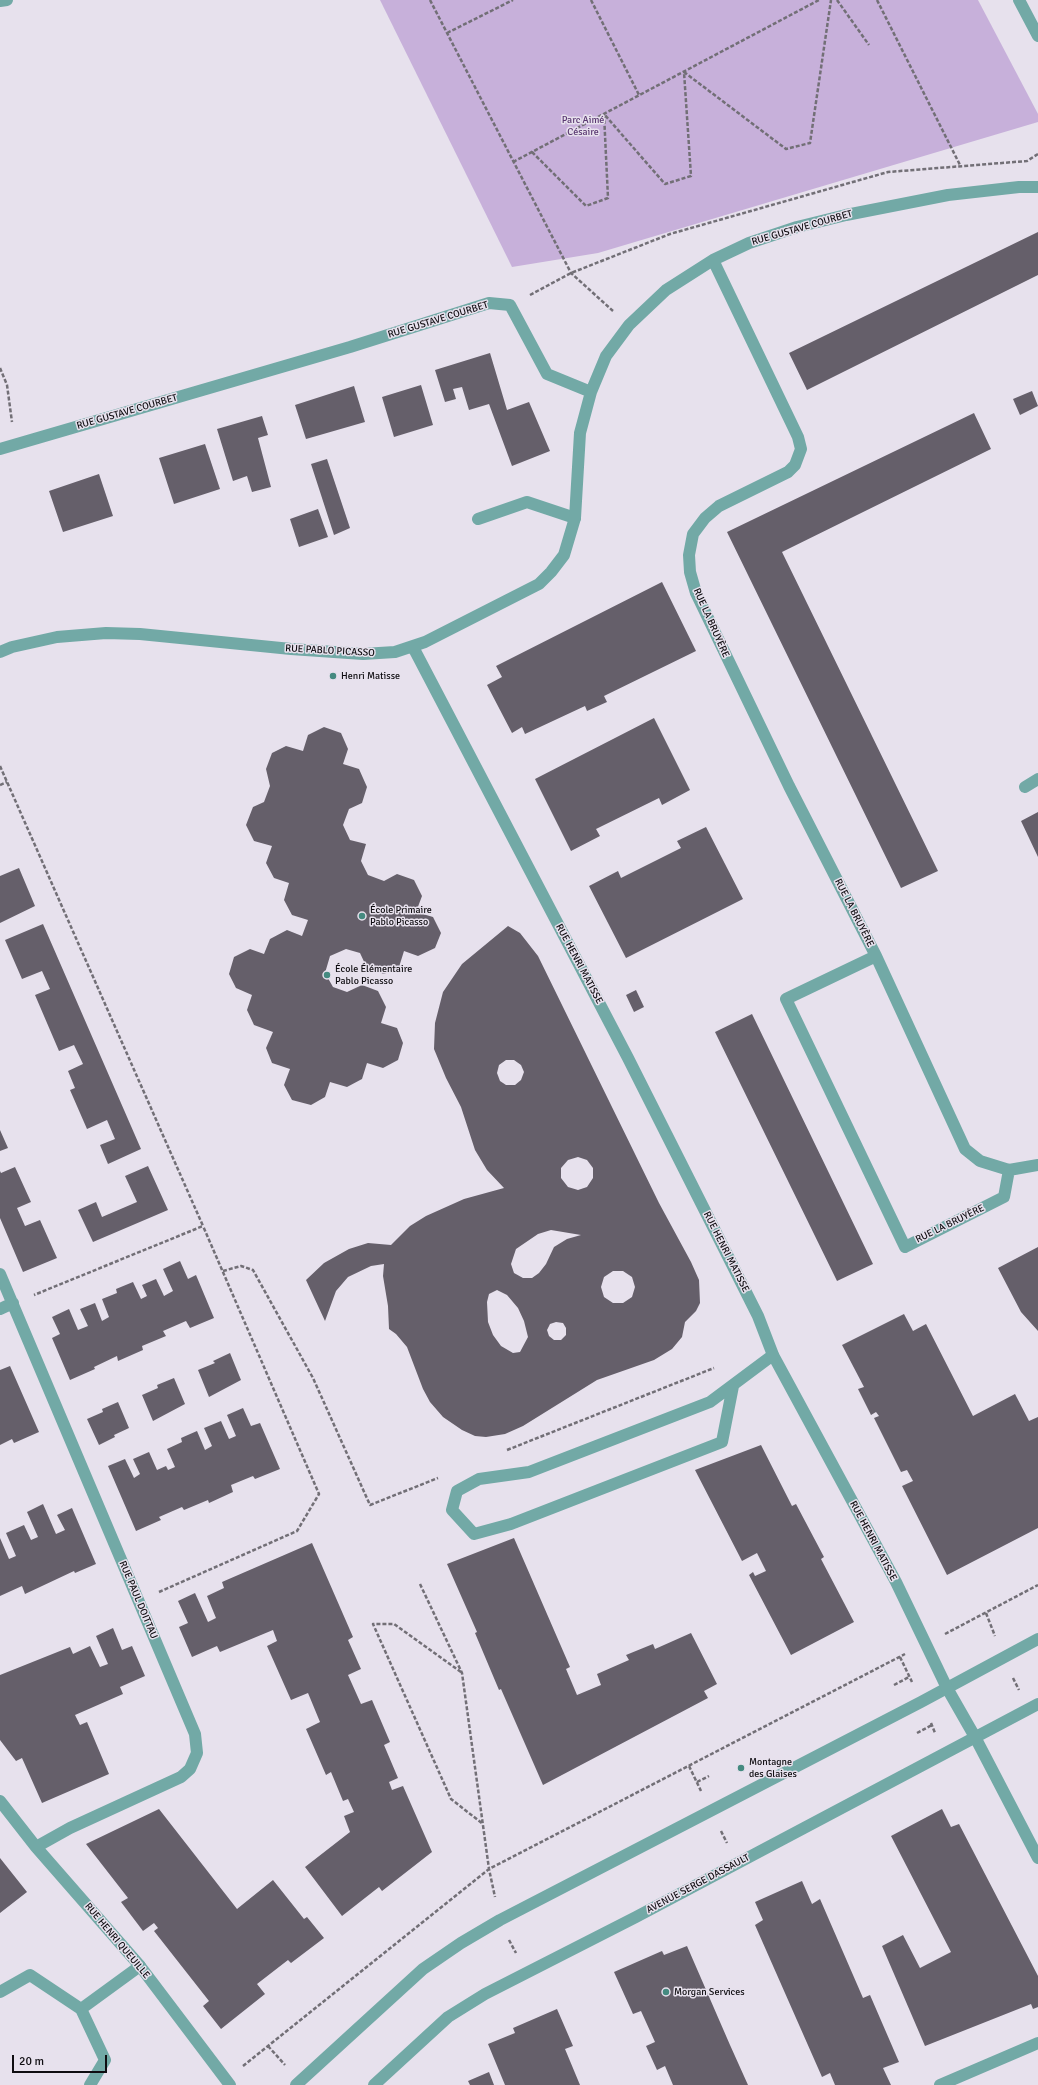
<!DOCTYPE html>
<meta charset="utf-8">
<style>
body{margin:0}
#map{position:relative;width:1038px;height:2085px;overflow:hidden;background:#e7e1ed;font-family:Signika,sans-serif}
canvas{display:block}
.scale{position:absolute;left:12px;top:2055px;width:95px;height:18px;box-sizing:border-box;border:2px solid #0f0d11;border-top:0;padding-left:5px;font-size:12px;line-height:14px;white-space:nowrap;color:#0f0d11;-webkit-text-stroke:3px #e7e1ed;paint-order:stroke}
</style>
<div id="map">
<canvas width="1038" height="2085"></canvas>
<div class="scale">20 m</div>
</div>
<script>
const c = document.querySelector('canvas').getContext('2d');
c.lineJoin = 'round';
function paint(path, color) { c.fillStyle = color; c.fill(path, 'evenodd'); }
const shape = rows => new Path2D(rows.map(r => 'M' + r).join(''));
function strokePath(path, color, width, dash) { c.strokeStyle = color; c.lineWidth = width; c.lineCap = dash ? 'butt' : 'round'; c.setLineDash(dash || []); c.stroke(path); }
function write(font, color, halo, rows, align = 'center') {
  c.font = font + ' Signika,sans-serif'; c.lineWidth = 3; c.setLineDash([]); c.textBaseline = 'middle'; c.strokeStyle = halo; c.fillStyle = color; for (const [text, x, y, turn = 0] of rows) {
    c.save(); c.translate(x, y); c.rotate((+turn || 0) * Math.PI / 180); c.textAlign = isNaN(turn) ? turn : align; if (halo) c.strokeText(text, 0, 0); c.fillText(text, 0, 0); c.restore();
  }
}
paint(shape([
 [380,0,978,0,1038,114,1038,122,598,253,512,267]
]), '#c7b0da');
paint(shape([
 [1038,232,1038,275,807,390,789,353],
 [490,353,507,410,529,402,550,451,512,466,489,404,469,410,462,387,453,389,456,399,445,402,435,370],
 [421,385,433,425,394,437,382,397],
 [354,386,365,422,306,439,295,405],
 [1032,391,1038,406,1020,415,1013,399],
 [974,413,991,449,782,552,938,871,901,888,727,532],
 [262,416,268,435,258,438,271,487,252,492,247,476,233,481,217,429],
 [205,444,220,489,174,504,159,458],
 [327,459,350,528,334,535,311,464],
 [99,474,113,516,63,532,49,491],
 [318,509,328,537,299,547,290,519],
 [662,582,696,651,604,696,607,702,587,711,585,706,525,734,522,727,512,733,487,685,502,677,496,666],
 [654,718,690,790,662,805,659,798,596,829,600,836,571,851,535,779],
 [324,727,341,733,348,749,343,764,359,769,367,787,362,803,349,809,343,825,350,840,366,844,361,861,368,875,384,881,397,874,414,880,422,896,416,912,433,917,441,933,435,948,418,956,404,951,399,967,384,974,367,968,360,953,346,949,330,956,325,973,333,987,347,992,362,985,378,991,386,1007,381,1023,397,1028,403,1043,398,1060,383,1068,367,1063,362,1079,347,1087,330,1082,325,1097,311,1105,292,1100,284,1085,290,1069,272,1063,266,1048,273,1032,254,1025,247,1010,252,995,236,988,229,974,234,957,250,949,264,954,270,939,287,930,302,936,308,920,292,915,284,900,289,883,274,878,266,863,272,846,254,841,246,825,253,807,264,802,270,786,266,769,272,753,286,746,303,751,308,735],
 [1038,812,1038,857,1021,821],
 [706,827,743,899,626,958,589,886,618,871,621,878,681,848,677,841],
 [19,868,35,906,0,923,0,876],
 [43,924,141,1149,108,1164,100,1145,115,1139,107,1120,87,1129,70,1090,75,1088,68,1071,83,1064,74,1045,59,1051,35,995,50,989,42,971,22,979,5,940],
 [508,926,520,933,538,956,659,1203,691,1262,699,1280,700,1303,696,1311,685,1322,682,1337,672,1349,654,1360,597,1380,523,1426,505,1434,486,1437,475,1436,462,1430,443,1417,430,1402,423,1389,407,1347,396,1334,389,1329,388,1306,383,1276,384,1264,371,1266,348,1277,336,1291,325,1321,306,1280,324,1263,349,1249,368,1243,391,1245,410,1226,426,1216,464,1199,504,1188,487,1170,475,1150,461,1107,446,1078,434,1049,435,1023,443,992,462,964],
 [506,1060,514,1060,521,1065,524,1072,521,1080,515,1085,506,1085,500,1081,497,1073,499,1065],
 [578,1157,587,1160,593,1168,593,1178,587,1187,578,1190,568,1187,561,1178,561,1168,568,1160],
 [551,1230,581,1235,567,1239,554,1247,546,1264,539,1273,532,1278,523,1278,514,1273,511,1264,516,1249,538,1234],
 [613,1271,623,1271,632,1277,635,1287,632,1297,623,1303,613,1303,604,1297,601,1287,604,1277],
 [497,1290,507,1295,518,1308,524,1321,528,1337,520,1352,513,1353,501,1346,493,1335,488,1322,487,1302,489,1294],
 [556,1322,563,1323,566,1328,566,1335,561,1340,554,1340,549,1336,547,1330,550,1324],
 [636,990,644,1007,634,1012,626,995],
 [752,1014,873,1264,837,1281,715,1032],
 [0,1130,8,1148,0,1151],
 [148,1166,168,1210,93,1242,78,1210,96,1202,102,1217,137,1202,125,1176],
 [15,1167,31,1202,17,1208,25,1226,40,1220,57,1258,23,1272,0,1218,0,1171,1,1173],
 [1038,1247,1038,1331,1021,1312,998,1268],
 [180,1261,188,1279,196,1275,214,1318,190,1328,186,1321,163,1331,166,1336,142,1346,143,1350,118,1361,117,1356,94,1367,95,1369,70,1380,52,1338,60,1334,52,1317,69,1309,78,1330,88,1326,80,1309,95,1303,102,1321,109,1317,102,1299,117,1293,116,1289,133,1282,141,1299,147,1296,142,1285,156,1279,164,1296,173,1291,163,1269],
 [904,1314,913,1331,926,1324,973,1416,1015,1394,1029,1421,1038,1417,1038,1528,947,1575,902,1486,913,1481,907,1470,901,1472,874,1418,879,1416,876,1412,871,1415,858,1389,864,1387,842,1345],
 [230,1353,241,1380,209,1397,198,1370,215,1363,213,1361],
 [10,1366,39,1432,14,1443,12,1439,0,1445,0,1370],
 [174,1378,185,1404,153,1421,142,1395,158,1388,157,1385],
 [118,1402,129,1428,114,1435,115,1437,99,1445,87,1419,103,1412,102,1409],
 [243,1408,251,1426,260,1423,280,1469,255,1479,253,1476,231,1485,233,1492,209,1503,208,1500,184,1510,182,1507,159,1517,161,1520,136,1531,108,1466,125,1459,134,1478,140,1474,133,1459,149,1452,157,1470,166,1466,168,1470,175,1467,167,1449,182,1442,181,1438,197,1431,205,1450,212,1446,204,1428,221,1421,229,1439,236,1436,227,1415],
 [761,1445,792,1506,796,1504,824,1557,821,1559,854,1622,791,1655,749,1575,753,1572,755,1576,766,1571,757,1553,742,1561,695,1470],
 [43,1504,56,1534,65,1530,57,1515,72,1508,96,1564,75,1573,74,1571,25,1594,22,1586,0,1596,0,1538,9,1559,16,1556,6,1533,24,1525,31,1540,38,1537,27,1512],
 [514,1538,570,1667,566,1669,577,1695,601,1685,597,1674,629,1660,626,1655,653,1644,655,1649,691,1633,717,1684,704,1691,708,1698,543,1785,501,1689,499,1690,475,1633,477,1632,447,1564],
 [312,1543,353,1637,348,1640,361,1669,348,1675,361,1704,372,1700,390,1742,384,1745,398,1778,389,1782,392,1790,403,1786,432,1852,382,1891,379,1887,342,1916,305,1867,350,1832,344,1816,354,1812,348,1799,343,1801,331,1772,326,1775,306,1729,320,1722,308,1693,291,1700,267,1646,277,1641,273,1630,220,1652,217,1646,192,1657,179,1627,188,1623,178,1601,195,1593,208,1622,216,1618,207,1596,224,1588,222,1582],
 [113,1628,122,1650,132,1646,145,1676,120,1687,123,1694,75,1715,80,1725,87,1722,109,1774,42,1803,22,1758,16,1761,0,1740,0,1675,70,1647,73,1654,90,1646,100,1667,108,1664,96,1636],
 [159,1809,237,1909,273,1880,304,1919,307,1917,324,1938,291,1963,288,1960,257,1984,265,1994,221,2029,203,2006,209,2001,154,1931,158,1928,154,1923,143,1931,121,1902,128,1898,86,1844],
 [942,1809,951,1827,959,1824,1038,1976,1038,2007,1033,2009,1031,2004,925,2046,882,1946,903,1935,920,1968,951,1952,891,1836],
 [0,1858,27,1892,0,1913],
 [802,1881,812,1904,820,1899,863,1998,870,1995,899,2062,883,2068,891,2085,835,2085,830,2073,822,2077,755,1925,763,1920,755,1902],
 [687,1946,730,2045,748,2085,673,2085,665,2066,657,2070,646,2046,655,2042,641,2011,633,2014,614,1972,662,1951,664,1955],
 [557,2009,573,2046,565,2049,580,2085,505,2085,488,2044,515,2033,513,2028],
 [489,2072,494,2085,470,2085,468,2081]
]), '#655f6a');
strokePath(shape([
 [430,0,571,273,613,311],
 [591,0,639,95],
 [837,0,869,45],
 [877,0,961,167],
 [447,33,513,0],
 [532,152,586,206,608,198,604,114,665,184,691,176,684,72,786,149,810,143,831,0],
 [513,162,819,0],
 [530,295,571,273,670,234,888,172,1027,161,1038,154],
 [0,368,7,385,12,422],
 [0,766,203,1226,34,1295],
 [0,785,7,782],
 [223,1271,241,1266,253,1270,313,1378,370,1505,438,1478],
 [507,1450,714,1368],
 [420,1584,462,1673,489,1869,495,1897],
 [159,1592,297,1531,319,1494,203,1226],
 [986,1613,995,1636],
 [945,1634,1038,1585],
 [900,1657,912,1682],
 [461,1672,394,1624,373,1624,451,1799,483,1824],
 [1013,1678,1019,1690],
 [894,1685,909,1677],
 [931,1723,935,1733],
 [917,1733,932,1725],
 [689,1766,701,1791],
 [697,1782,709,1776],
 [721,1831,727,1843],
 [509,1940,516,1953],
 [268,2046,285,2065],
 [243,2066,489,1869,905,1654]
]), '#726f76', 2.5, [4, 2]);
strokePath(shape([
 [478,519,527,502,575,518],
 [733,1386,722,1442,511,1524,474,1534,452,1510,457,1491,479,1479,529,1472,710,1402,773,1355],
 [0,1992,30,1975,81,2009],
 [90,2085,105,2060,81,2009,140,1966],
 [296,2085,423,1969,461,1943,500,1920,921,1702,1038,1639],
 [940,2085,1038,2043]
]), '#72a9a6', 12);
strokePath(shape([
 [1019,0,1038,36],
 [0,1,7,0],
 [713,260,798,437,801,449,795,465,788,472,719,506,705,518,693,534,689,555,690,572,696,593,789,786,876,956,965,1149,980,1161,1009,1170,1038,1165],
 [0,449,350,347,489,303,510,305,547,374,591,392],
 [413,647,628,1058,758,1316,773,1355,896,1582,947,1688,975,1737,1038,1858],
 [0,652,12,647,57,637,106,633,140,634,291,649,363,654,395,652,425,642,539,584,551,572,564,555,575,518,580,433,591,392,606,356,629,325,666,290,713,260,749,243,797,227,846,215,948,195,1019,187,1038,187],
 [1025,787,1038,779],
 [876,956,786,999,905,1247,1004,1197,1009,1170],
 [0,1274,195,1734,197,1753,190,1769,181,1777,70,1828,36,1847],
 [0,1309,13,1303],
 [0,1801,36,1847,140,1966,230,2085],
 [374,2085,448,2017,485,1994,636,1917,1038,1704]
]), '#72a9a6', 12);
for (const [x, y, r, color] of [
 [333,676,4,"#458a80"],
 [362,916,4,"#458a80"],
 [327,975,4,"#458a80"],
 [741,1768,4,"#458a80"],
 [666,1992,4,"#458a80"]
]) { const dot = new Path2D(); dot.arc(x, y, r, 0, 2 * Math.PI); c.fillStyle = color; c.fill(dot); strokePath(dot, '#e7e1ed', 1.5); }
write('10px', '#5a3871', '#e7e1ed', [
 ["Parc Aimé",583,120],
 ["Césaire",583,132]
]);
write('10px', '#0f0d11', '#e7e1ed', [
 ["RUE GUSTAVE COURBET",802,228,-16],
 ["RUE GUSTAVE COURBET",438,320,-17],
 ["RUE GUSTAVE COURBET",127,412,-16],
 ["RUE LA BRUYÈRE",711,623,66],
 ["RUE PABLO PICASSO",330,651,3],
 ["RUE LA BRUYÈRE",854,913,63],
 ["RUE HENRI MATISSE",579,964,62],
 ["RUE LA BRUYÈRE",950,1224,-26],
 ["RUE HENRI MATISSE",726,1252,63],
 ["RUE HENRI MATISSE",873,1541,62],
 ["RUE PAUL DOITTAU",138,1600,67],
 ["AVENUE SERGE DASSAULT",698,1884,-28],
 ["RUE HENRI QUEUILLE",117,1941,50]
]);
write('10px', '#0f0d11', '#e7e1ed', [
 ["Henri Matisse",341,676],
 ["École Primaire",370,910],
 ["Pablo Picasso",370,922],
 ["École Élémentaire",335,969],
 ["Pablo Picasso",335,981],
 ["Montagne",749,1762],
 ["des Glaises",749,1774],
 ["Morgan Services",674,1992]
], 'left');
</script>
